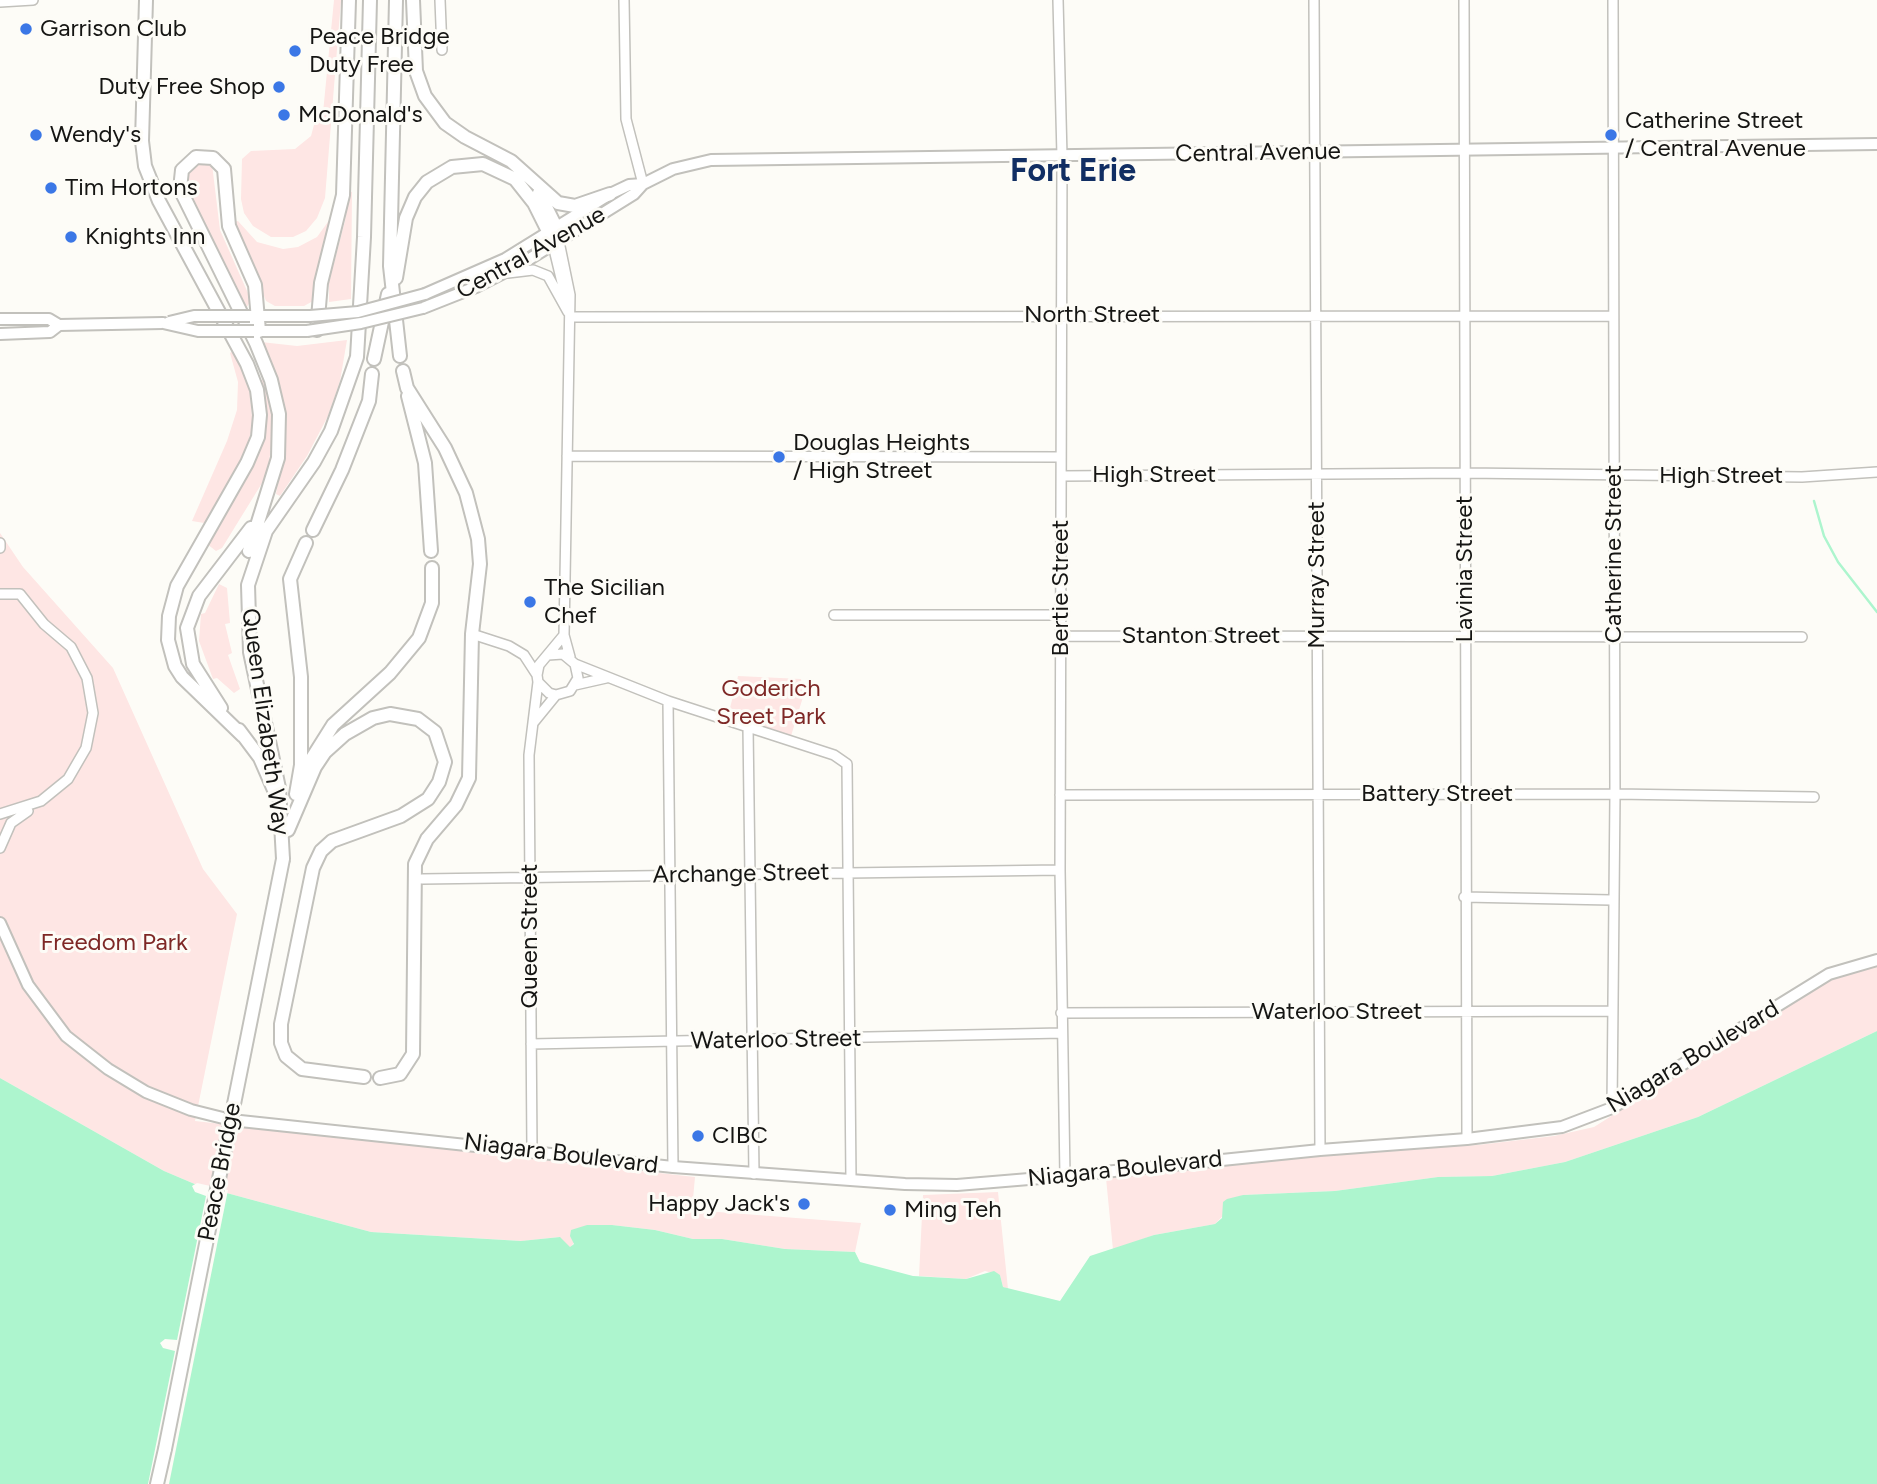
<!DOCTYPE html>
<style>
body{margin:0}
canvas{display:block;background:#fdfcf7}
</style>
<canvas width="1877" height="1484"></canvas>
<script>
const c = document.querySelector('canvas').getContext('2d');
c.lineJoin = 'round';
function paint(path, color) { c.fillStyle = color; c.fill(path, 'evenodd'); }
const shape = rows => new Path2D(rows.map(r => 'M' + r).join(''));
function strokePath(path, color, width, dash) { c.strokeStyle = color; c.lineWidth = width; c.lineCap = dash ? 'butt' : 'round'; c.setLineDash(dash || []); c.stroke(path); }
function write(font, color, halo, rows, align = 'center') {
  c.font = font + ' Figtree,sans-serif'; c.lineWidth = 6; c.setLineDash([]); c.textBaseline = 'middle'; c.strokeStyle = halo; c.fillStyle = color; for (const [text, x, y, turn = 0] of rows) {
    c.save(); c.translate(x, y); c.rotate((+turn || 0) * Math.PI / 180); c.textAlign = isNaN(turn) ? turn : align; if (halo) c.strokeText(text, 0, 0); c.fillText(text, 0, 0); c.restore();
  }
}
paint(shape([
 [334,0,341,0,325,198,317,218,306,231,293,237,271,237,253,226,244,213,241,199,242,159,251,151,295,149,311,136,315,121,322,123],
 [198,161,212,164,220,230,251,300,247,307,186,193,186,171],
 [348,191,352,192,351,299,329,302,329,282,345,221],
 [333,215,313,301,304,306,275,306,266,301,234,222,238,221,257,242,283,249,298,247,317,237],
 [347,340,340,381,328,416,307,456,280,496,276,494,284,452,284,416,261,342,297,346],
 [233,351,249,385,253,427,242,459,204,523,192,521,227,441,237,410,238,382,230,353],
 [264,379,274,428,267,475,222,548,216,551,207,544,246,475,260,381],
 [0,533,23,567,113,668,203,869,237,914,195,1121,695,1177,692,1210,861,1223,855,1252,785,1249,722,1239,693,1239,655,1230,612,1225,587,1225,570,1248,559,1237,522,1241,371,1232,197,1185,164,1171,0,1078],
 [219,584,227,588,230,623,225,624,232,653,228,655,240,689,234,693,217,678,213,679,199,641,201,614,205,613],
 [738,676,801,679,803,697,791,736,728,716],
 [1877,966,1877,1031,1698,1117,1565,1162,1492,1176,1438,1177,1335,1191,1243,1195,1215,1224,1154,1235,1113,1250,1106,1178,1330,1152,1478,1145,1554,1136,1594,1127,1827,980],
 [998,1192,1008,1289,1003,1287,1000,1275,985,1271,966,1279,919,1276,923,1195]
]), '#fee6e4');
paint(shape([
 [1877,1031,1877,1484,0,1484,0,1078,164,1171,197,1185,371,1232,521,1241,560,1237,570,1247,574,1244,570,1236,571,1230,587,1225,612,1225,655,1230,693,1239,722,1239,785,1249,855,1252,860,1262,913,1276,966,1279,994,1271,1000,1275,1003,1287,1060,1301,1090,1256,1154,1235,1215,1224,1222,1218,1223,1202,1227,1199,1243,1195,1335,1191,1438,1177,1492,1176,1565,1162,1698,1117]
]), '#adf5ce');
paint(shape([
 [197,1183,228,1190,169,1484,148,1484,175,1351,163,1348,160,1343,165,1339,177,1340,206,1196,195,1192,192,1186]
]), '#fdfcf7');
strokePath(shape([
 [1814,501,1824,536,1838,562,1877,612]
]), '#adf5ce', 2.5);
const minor = shape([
 [440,0,442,50],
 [624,0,626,119,643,184],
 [1058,0,1062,156,1060,870,1065,1176],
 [1314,0,1320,1150],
 [1464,0,1467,1139],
 [0,2,33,0],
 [556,227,570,295,564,635,570,657],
 [552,241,565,295],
 [508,273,533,270,548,276,568,312],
 [570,317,1613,316],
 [567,456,1061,457],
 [1062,476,1465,473,1802,477,1877,472],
 [0,543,0,548],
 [0,594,20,594,44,624,71,647,87,678,93,713,86,748,68,779,41,801,0,814],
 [834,615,1061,615],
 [472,634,509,646,524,655,537,675],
 [1061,636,1802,637],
 [548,655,563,654,575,664,578,678,570,691,556,695,549,693,538,682,537,675,539,665,564,635],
 [575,664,668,701,834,755,847,764,851,1180],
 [575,685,606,678],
 [668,701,673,1167],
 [534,722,556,695],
 [748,727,754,1174],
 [1060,795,1615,794,1814,797],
 [0,848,11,823,28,811],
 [422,879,1060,870],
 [1464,897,1611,900],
 [1061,1013,1612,1011],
 [531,1044,1062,1033],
 [1612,1108,1615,794,1613,0],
 [532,1150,529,755,538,682]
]);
const major = shape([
 [425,294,505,259,610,194,629,185,643,184],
 [423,308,476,287,523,263,634,194,643,184,673,169,711,160,1877,144],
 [250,316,310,316],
 [0,319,49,319,59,325],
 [254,331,307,331],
 [0,334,50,332,59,325,163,323],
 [0,923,28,985,66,1036,108,1069,146,1092,191,1110,231,1120,673,1167,905,1184,957,1185,1065,1176,1320,1150,1467,1139,1562,1127,1612,1108,1829,974,1877,960]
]);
const highway = shape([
 [146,0,142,141,145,166,159,201,247,364,257,390,260,415,258,437,247,463,177,586,169,616,168,640,175,666,182,677,243,736],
 [396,0,390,266,400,356],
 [413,0,416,71,425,96,445,123,465,137,511,161,558,203,575,206,610,194],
 [539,193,556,227],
 [396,278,406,218,415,197,427,182,452,167,483,164,515,179,534,203,549,233],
 [317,330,321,283,343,195,349,0],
 [374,359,388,294],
 [408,396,425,463,431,551],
 [313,530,342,470,369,401,372,374],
 [249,551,278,458,279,414,271,380,256,343,180,189,182,170,196,157,213,158,224,169,229,226,255,285,259,331],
 [221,708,193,664,187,628,199,596,251,528],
 [239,730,260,758,274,790],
 [304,771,333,725,390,673,419,638,432,603,432,568],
 [296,794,301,765,301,677,290,579,306,543],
 [288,830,315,767,325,752,345,734,373,718,390,714,418,719,435,732,445,762,439,782,428,799,401,816,332,841,321,851,313,868,281,1024,281,1043,286,1056,302,1069,364,1077],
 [283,859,279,788,250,652,248,585,266,531,314,462,331,431,357,357,364,237,370,0],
 [380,1078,400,1074,413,1054,415,864,427,839,456,805,469,778,472,634,480,564,478,539,466,493,445,448,407,388,403,371],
 [157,1484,165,1449]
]);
strokePath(minor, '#c2c1bc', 12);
strokePath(major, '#c2c1bc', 14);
strokePath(highway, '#c2c1bc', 16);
strokePath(minor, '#fff', 9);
strokePath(major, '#fff', 10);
strokePath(highway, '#fff', 12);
const majorBridge = shape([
 [310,316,358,312,425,294],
 [169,322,194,316,250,316],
 [163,323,198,331,254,331],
 [307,331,361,323,423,308]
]);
const highwayBridge = shape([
 [165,1449,283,859]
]);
strokePath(majorBridge, '#c2c1bc', 14, []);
strokePath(highwayBridge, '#c2c1bc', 16, []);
strokePath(majorBridge, '#fff', 10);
strokePath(highwayBridge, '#fff', 12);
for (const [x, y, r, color] of [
 [26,29,7,"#3b77e6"],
 [295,51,7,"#3b77e6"],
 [279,87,7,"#3b77e6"],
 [284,115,7,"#3b77e6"],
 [36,135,7,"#3b77e6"],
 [1611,135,7,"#3b77e6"],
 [51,188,7,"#3b77e6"],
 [71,237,7,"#3b77e6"],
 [779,457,7,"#3b77e6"],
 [530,602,7,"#3b77e6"],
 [698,1136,7,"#3b77e6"],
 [804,1204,7,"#3b77e6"],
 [890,1210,7,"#3b77e6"]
]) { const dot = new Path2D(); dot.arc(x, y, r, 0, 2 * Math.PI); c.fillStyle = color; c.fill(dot); strokePath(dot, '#fdfcf7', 2.5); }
write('24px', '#151513', '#fdfcf7', [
 ["Garrison Club",40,29],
 ["Peace Bridge",309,37],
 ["Duty Free",309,65],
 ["Duty Free Shop",265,87,"right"],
 ["McDonald's",298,115],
 ["Catherine Street",1625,121],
 ["/ Central Avenue",1625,149],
 ["Wendy's",50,135],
 ["Tim Hortons",65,188],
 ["Knights Inn",85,237],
 ["Douglas Heights",793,443],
 ["/ High Street",793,471],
 ["The Sicilian",544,588],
 ["Chef",544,616],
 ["CIBC",712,1136],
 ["Happy Jack's",790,1204,"right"],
 ["Ming Teh",904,1210]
], 'left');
write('24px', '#151513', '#fdfcf7', [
 ["Central Avenue",1258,153,-1],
 ["Central Avenue",531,253,-29],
 ["North Street",1092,315],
 ["High Street",1154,475],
 ["High Street",1721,476],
 ["Catherine Street",1614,554,-90],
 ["Lavinia Street",1465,569,-90],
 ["Murray Street",1317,575,-90],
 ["Bertie Street",1061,588,-90],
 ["Stanton Street",1201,636],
 ["Queen Elizabeth Way",265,722,82],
 ["Battery Street",1437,794],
 ["Archange Street",741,874,-1],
 ["Queen Street",530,936,-90],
 ["Waterloo Street",1337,1012],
 ["Waterloo Street",776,1040,-1],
 ["Niagara Boulevard",1693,1057,-31],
 ["Niagara Boulevard",561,1154,7],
 ["Niagara Boulevard",1125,1169,-6],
 ["Peace Bridge",220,1172,-79]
]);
write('24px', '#7e2826', '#fdfcf7', [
 ["Goderich",771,689],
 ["Sreet Park",771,717],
 ["Freedom Park",114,943]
]);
write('bold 32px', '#112e63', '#fdfcf7', [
 ["Fort Erie",1073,172]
]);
</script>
